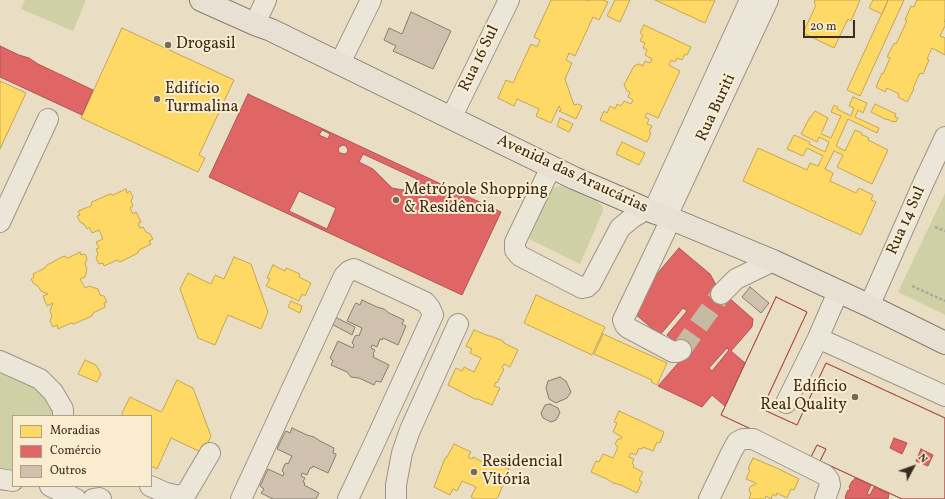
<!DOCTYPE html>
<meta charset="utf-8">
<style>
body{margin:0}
#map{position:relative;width:945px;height:499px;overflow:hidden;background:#e9dec4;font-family:Vollkorn,serif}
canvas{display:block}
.legend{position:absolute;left:12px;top:415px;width:140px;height:72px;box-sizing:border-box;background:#faedcf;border:1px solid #ada089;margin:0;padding:5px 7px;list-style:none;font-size:12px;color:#3a2c20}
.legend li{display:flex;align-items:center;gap:8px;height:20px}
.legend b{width:20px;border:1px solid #ada089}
.north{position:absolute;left:893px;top:447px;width:40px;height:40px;-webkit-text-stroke:3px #faedcf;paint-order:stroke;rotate:49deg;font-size:11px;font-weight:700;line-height:16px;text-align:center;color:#3a2c20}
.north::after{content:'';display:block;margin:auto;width:14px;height:18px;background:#3a2c20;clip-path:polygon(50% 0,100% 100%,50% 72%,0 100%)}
.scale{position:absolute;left:803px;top:20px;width:52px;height:18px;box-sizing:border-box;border:2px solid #3a2c20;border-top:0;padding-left:5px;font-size:12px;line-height:14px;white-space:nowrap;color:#3a2c20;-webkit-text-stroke:3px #faedcf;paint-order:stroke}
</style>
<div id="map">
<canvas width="945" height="499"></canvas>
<ul class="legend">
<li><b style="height:11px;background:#ffd966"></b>Moradias</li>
<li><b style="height:11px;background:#e06666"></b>Comércio</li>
<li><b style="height:11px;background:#d0c1ae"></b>Outros</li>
</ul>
<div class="north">N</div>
<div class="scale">20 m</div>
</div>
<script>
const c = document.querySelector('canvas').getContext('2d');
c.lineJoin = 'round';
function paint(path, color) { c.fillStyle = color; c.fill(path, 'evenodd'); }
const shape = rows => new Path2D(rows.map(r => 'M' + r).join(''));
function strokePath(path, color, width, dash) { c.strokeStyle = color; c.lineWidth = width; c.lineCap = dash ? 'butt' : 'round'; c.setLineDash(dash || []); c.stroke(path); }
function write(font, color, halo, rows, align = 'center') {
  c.font = font + ' Vollkorn,serif'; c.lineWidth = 4; c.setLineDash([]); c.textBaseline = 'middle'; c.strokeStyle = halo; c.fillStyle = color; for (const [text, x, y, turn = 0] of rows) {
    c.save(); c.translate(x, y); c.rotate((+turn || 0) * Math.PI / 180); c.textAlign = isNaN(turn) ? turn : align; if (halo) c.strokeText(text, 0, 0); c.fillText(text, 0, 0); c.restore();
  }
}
paint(shape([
 [25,0,86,0,73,31,21,9],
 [562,185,597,201,603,207,603,211,580,264,529,239,548,196,553,188],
 [945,193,945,315,898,292],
 [0,361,40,379,63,416,13,416,13,481,0,479]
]), '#d0d0a7');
const homes = shape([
 [551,0,587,0,589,1,589,0,603,0,608,2,599,20,593,17,575,56,569,53,566,60,572,63,565,79,574,105,578,104,582,106,576,119,559,111,561,110,559,106,551,123,536,116,539,109,517,99,514,106,498,98,506,80,513,83,531,44,537,47,540,40,534,37,551,0],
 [615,0,630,0,620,22,607,16,615,0],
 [655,0,715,0,705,23,655,0],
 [815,0,860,0,851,21,848,19,834,48,803,33,816,5,814,3,815,0],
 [873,0,888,0,882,14,869,8,873,0],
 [888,0,904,0,860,96,847,90,888,0],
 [917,0,945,0,945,19,944,21,945,22,945,26,940,36,945,38,945,55,932,48,927,59,929,60,923,74,920,73,913,88,914,89,907,102,898,97,899,94,887,88,885,92,876,87,882,73,883,74,890,58,887,57,894,43,896,44,907,21,905,20,911,6,914,7,917,0],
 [644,25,691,47,687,55,685,54,682,60,677,58,675,62,671,60,669,65,680,71,658,118,647,113,645,117,649,119,647,124,652,126,649,132,651,133,647,142,600,120,604,111,607,113,610,106,615,109,617,104,621,106,624,101,631,104,633,100,628,97,630,92,627,91,624,85,634,66,639,64,643,66,645,61,650,63,652,59,645,55,647,50,643,48,645,43,640,41,643,35,640,33,644,25],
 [122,28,234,80,199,155,205,158,198,172,81,118,122,28],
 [0,81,26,93,0,149,0,81],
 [853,97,867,103,863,113,858,110,855,117,879,128,877,133,848,119,836,146,845,151,855,130,862,133,861,134,869,138,868,140,888,150,872,184,837,167,843,155,834,151,825,169,833,173,830,181,856,193,859,188,873,195,871,200,876,202,861,235,743,181,758,148,807,170,810,163,818,166,823,156,807,148,803,156,787,149,794,135,810,142,809,144,825,152,829,142,819,137,817,142,801,134,810,117,811,117,815,111,828,118,821,134,831,138,841,116,831,112,834,105,838,107,837,109,851,116,854,108,849,106,853,97],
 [875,104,896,114,895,117,898,118,896,122,893,121,893,122,887,119,887,120,871,112,875,104],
 [560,118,573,124,569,132,557,126,560,118],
 [622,142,645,153,639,165,616,154,622,142],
 [126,189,127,193,130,191,133,197,131,201,133,206,130,208,133,214,136,212,141,222,138,223,140,228,143,227,146,232,150,234,153,239,149,241,151,244,139,250,138,253,120,262,117,260,104,266,103,263,99,264,96,258,98,254,96,249,99,248,96,242,103,239,99,230,92,233,89,227,87,229,84,224,80,222,77,216,80,215,78,211,91,206,92,202,110,194,113,195,126,189],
 [80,252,81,255,85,254,87,259,85,264,87,269,85,277,80,279,85,288,89,286,98,289,100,295,104,296,107,302,104,303,105,307,93,313,92,316,74,324,71,323,58,329,57,325,53,327,50,321,52,316,50,311,53,303,47,306,43,296,48,294,41,291,38,286,34,284,31,279,34,277,33,274,45,268,47,265,64,256,68,258,80,252],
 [234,257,251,264,268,312,261,329,228,315,215,345,198,338,180,289,188,273,211,284,215,275,224,279,234,257],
 [273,265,285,271,286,268,300,274,299,277,311,283,305,296,302,294,299,301,266,286,270,279,267,278,273,265],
 [536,295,605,327,592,355,524,323,536,295],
 [291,301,302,306,300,313,288,307,291,301],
 [474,330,489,336,491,336,503,341,504,343,518,350,510,367,504,364,502,368,504,369,497,383,496,382,494,386,500,388,492,405,478,399,475,399,448,385,456,368,462,371,464,367,474,372,481,358,470,353,472,349,466,346,474,330],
 [603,334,667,363,657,385,651,382,652,380,594,354,603,334],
 [85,360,96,365,101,374,97,382,78,374,85,360],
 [177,380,193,388,211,436,203,453,171,438,157,469,151,466,151,416,123,416,122,413,130,397,161,412,162,411,177,380],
 [619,411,643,422,664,432,660,443,657,442,653,451,643,447,642,449,639,448,636,455,631,453,629,457,634,459,632,463,634,465,633,467,643,472,639,480,642,482,637,493,621,485,613,483,607,479,591,472,596,461,599,462,603,454,613,458,614,456,618,447,615,444,618,439,621,439,622,437,613,432,617,423,614,422,619,411],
 [454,444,471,452,468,457,472,459,473,457,487,464,486,465,490,467,492,461,509,469,503,483,503,485,498,497,496,499,474,499,471,497,476,487,462,481,457,491,453,489,450,495,434,487,445,458,447,457,454,444],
 [753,458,779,469,799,479,794,490,791,489,787,498,777,493,776,496,773,494,771,499,766,496,765,499,749,499,751,493,750,493,749,489,751,486,753,485,755,485,756,483,746,479,750,470,748,469,753,458]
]);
paint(homes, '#ffd966');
strokePath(homes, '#c4a551', 1);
const shops = shape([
 [0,46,19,55,29,58,38,64,93,90,82,115,0,77,0,46],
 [248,94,501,212,462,295,209,177,248,94],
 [322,130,330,134,328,139,319,135,322,130],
 [343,145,346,146,348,150,347,153,344,154,340,153,338,150,339,147,343,145],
 [363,154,417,179,413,187,403,190,392,188,373,169,359,162,363,154],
 [299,191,336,208,327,229,289,211,299,191],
 [679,248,710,274,725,301,728,297,753,319,752,327,731,351,745,363,725,406,712,395,702,407,658,386,688,352,667,335,687,311,683,308,660,335,628,308,679,248],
 [727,348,729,350,712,371,709,368,727,348],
 [776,297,807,312,762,409,797,425,826,363,945,418,945,499,902,499,820,461,826,449,817,445,811,457,721,415,776,297],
 [894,438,907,443,902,454,890,448,894,438],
 [921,449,933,455,928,466,916,461,921,449],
 [776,297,807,312,762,409,797,425,826,363,945,418,945,499,902,499,820,461,826,449,817,445,811,457,721,415,776,297],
 [855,478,871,485,867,494,870,495,874,487,889,494,888,499,845,499,846,498,845,497,848,490,849,491,850,488,849,487,852,481,853,481,855,478]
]);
paint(shops, '#e06666');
strokePath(shops, '#ae5551', 1);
const building = shape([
 [411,12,451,31,433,69,393,51,396,46,384,40,389,28,402,34,411,12],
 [750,287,769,303,761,313,742,297,750,287],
 [362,300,377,307,384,309,389,313,404,320,402,324,406,326,398,345,383,338,382,340,380,339,377,347,372,345,371,348,375,350,373,354,374,355,373,357,389,365,381,382,380,382,376,381,374,385,359,378,351,377,347,372,331,365,333,361,330,358,338,341,353,348,354,345,352,343,355,336,357,335,359,336,362,328,347,321,355,304,356,303,360,305,362,300],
 [331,315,355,327,352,335,328,322,331,315],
 [560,377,566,381,571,392,567,398,556,403,549,399,546,388,548,381,560,377],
 [550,404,558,408,560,413,556,420,551,422,543,418,541,413,545,405,550,404],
 [292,428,307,435,314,437,320,441,334,448,333,453,336,454,336,455,328,473,313,466,312,468,310,468,307,475,302,473,301,476,305,478,303,482,305,483,304,485,319,493,316,499,273,499,261,493,264,489,260,486,268,469,283,476,284,473,282,471,285,464,287,463,288,464,292,456,277,449,285,432,286,431,290,433,292,428]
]);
paint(building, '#d0c1ae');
strokePath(building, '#847d6e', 1);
strokePath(shape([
 [681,350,721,294]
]), '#c6baa3', 20, [20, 10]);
const minor = shape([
 [257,25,259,15,266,0],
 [340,63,371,0],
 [450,118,455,110,509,0],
 [551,167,515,242,515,250,520,256,582,288,587,287,591,283,620,228,632,218,647,209],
 [653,212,750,0],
 [667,217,673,203,768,0],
 [671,219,623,320,625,325,628,328,673,352,677,352,681,350],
 [0,222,48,119],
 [838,292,818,338,945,396],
 [721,294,736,279,773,261],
 [868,305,874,295,923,184,945,137],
 [0,361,40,379,53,392,63,409,63,416],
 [786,403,818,338],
 [0,479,13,481],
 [50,486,76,499],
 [150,486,166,493,180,496,187,492,210,453],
 [93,499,99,498,101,499],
 [241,499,344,276,349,271,354,269,425,302,430,308,433,315,373,446,348,499],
 [396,499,396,485,402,453,410,430,458,324],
 [709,499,732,451,737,442,743,439,753,439,825,475,829,480,830,485,825,499]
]);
const major = shape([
 [201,0,257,25,271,30,574,178,653,212,667,217,773,261,868,305,945,343]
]);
strokePath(minor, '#9d9485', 22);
strokePath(major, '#847d6e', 24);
strokePath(shape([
 [935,227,945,231],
 [912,286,945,301]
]), '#aca79c', 2.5, [3, 2]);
strokePath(minor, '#ece6d9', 20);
strokePath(major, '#e8e1d3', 22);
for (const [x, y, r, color] of [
 [168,45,4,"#776a59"],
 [157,99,4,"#776a59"],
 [396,200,4,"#776a59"],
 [855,397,4,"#776a59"],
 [474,472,4,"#776a59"]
]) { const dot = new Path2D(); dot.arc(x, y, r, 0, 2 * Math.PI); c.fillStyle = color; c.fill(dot); strokePath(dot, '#faedcf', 1.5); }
write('16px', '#3a2c20', '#faedcf', [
 ["Drogasil",176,45],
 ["Edifício",165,90],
 ["Turmalina",165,108],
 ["Metrópole Shopping",404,191],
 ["& Residência",404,209],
 ["Edíficio",847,388,"right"],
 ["Real Quality",847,406,"right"],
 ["Residencial",482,463],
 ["Vitória",482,481]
], 'left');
write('16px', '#3a2c20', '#faedcf', [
 ["Rua 16 Sul",480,59,-64],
 ["Rua Buriti",717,108,-65],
 ["Avenida das Araucárias",572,175,25],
 ["Rua 14 Sul",907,221,-66]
]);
</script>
